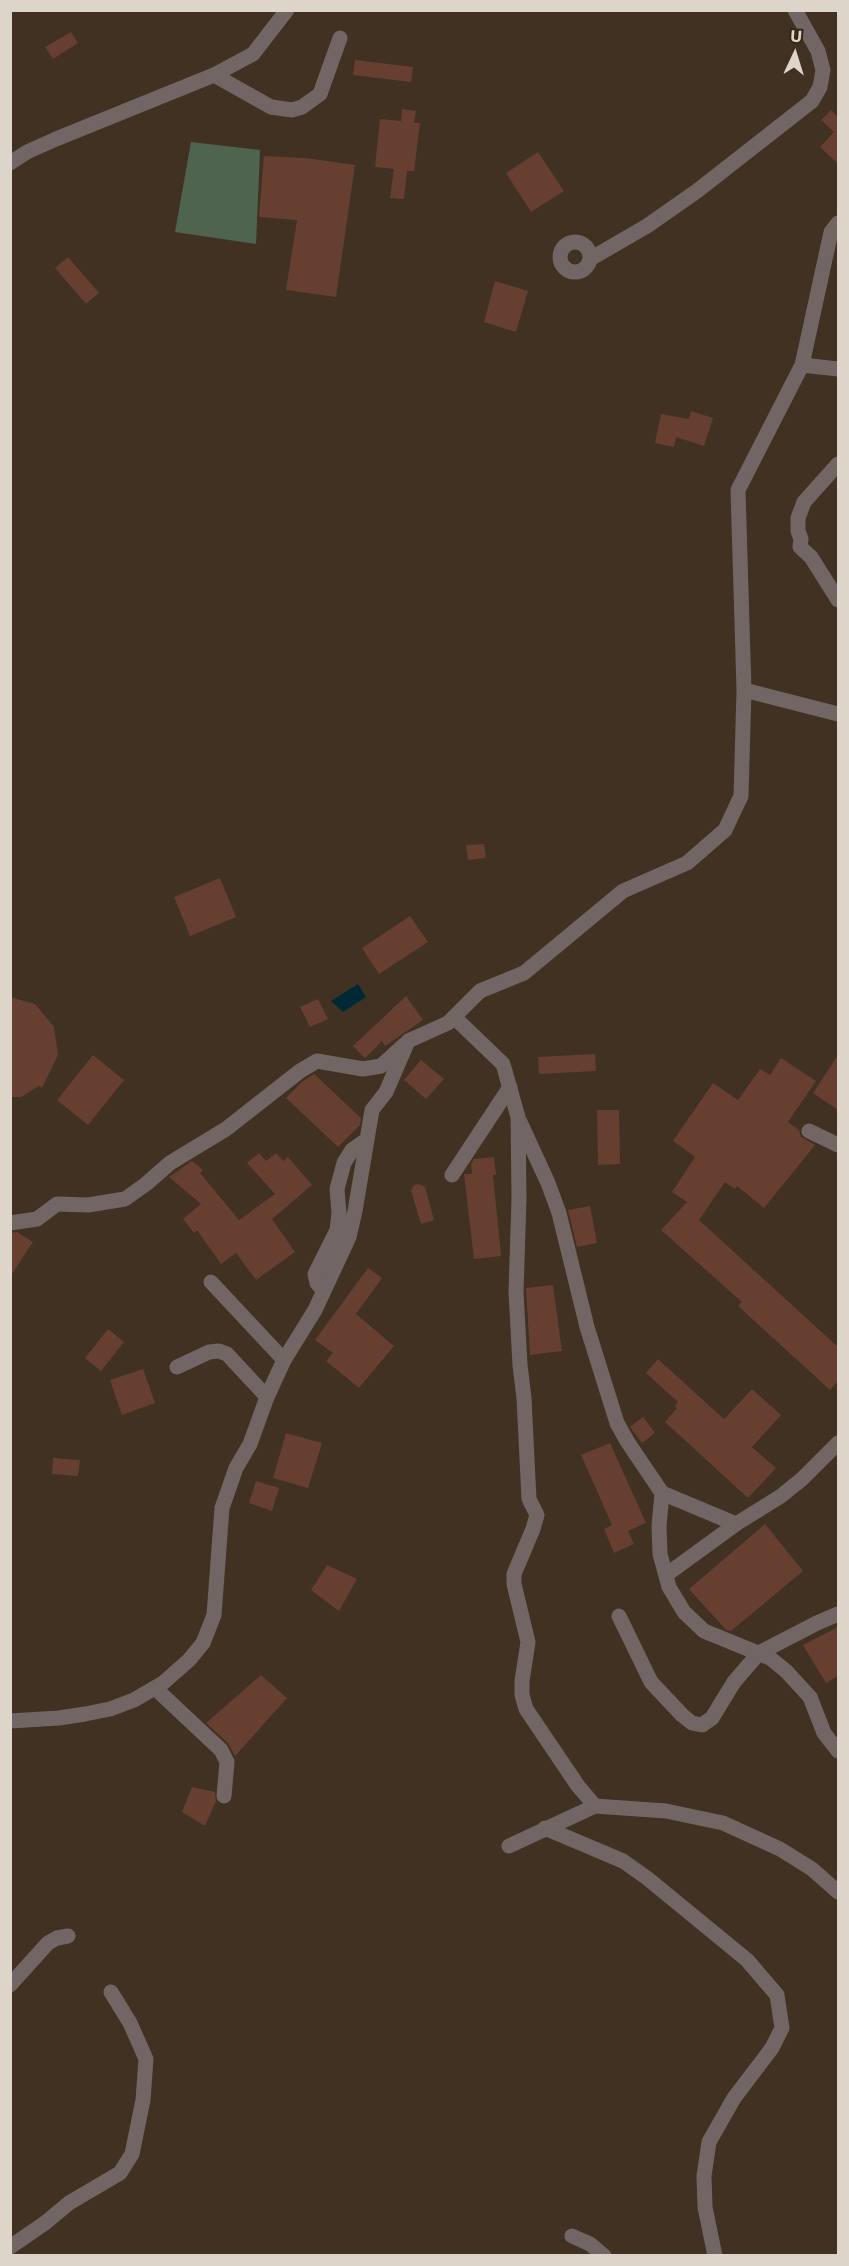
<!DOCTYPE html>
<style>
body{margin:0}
#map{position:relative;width:849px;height:2266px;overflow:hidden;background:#403122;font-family:Commissioner,sans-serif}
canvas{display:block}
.frame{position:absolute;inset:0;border:12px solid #ddd4ca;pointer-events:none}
.north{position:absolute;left:765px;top:24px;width:60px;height:60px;-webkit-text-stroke:4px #352718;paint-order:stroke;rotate:4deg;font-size:16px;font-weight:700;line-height:24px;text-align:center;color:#ddd4ca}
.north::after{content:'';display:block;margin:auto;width:21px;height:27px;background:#ddd4ca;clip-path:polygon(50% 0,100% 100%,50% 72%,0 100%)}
</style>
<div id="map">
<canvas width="849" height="2266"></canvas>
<div class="frame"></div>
<div class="north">U</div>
</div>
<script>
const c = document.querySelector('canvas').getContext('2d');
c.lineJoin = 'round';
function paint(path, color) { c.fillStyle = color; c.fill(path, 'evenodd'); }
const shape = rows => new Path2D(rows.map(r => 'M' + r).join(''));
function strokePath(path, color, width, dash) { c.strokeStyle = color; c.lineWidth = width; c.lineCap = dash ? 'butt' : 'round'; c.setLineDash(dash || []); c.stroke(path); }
paint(shape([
 [191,142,260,150,256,244,175,232]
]), '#4e644e');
paint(shape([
 [358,984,366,997,343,1012,331,1001]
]), '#012835');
paint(shape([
 [71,32,78,43,53,59,45,47],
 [355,60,413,67,411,82,353,75],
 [402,109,416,111,414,123,420,123,414,171,407,171,404,199,390,198,394,169,375,167,380,119,401,121],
 [831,110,838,117,838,164,820,147,834,132,821,120],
 [538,152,564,191,531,212,506,173],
 [264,156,306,158,355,165,336,297,286,290,297,220,259,217],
 [68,257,99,293,86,304,55,268],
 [495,281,528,291,516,332,484,322],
 [691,411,713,418,704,446,676,437,674,447,655,443,661,414,689,419],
 [484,844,486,858,468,860,466,845],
 [220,878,236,917,190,936,174,897],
 [410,916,428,942,379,974,362,948],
 [406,996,423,1020,385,1046,382,1041,365,1058,353,1046],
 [10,997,35,1004,54,1027,58,1055,42,1088,39,1086,21,1097,10,1097],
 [318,999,328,1019,310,1027,300,1007],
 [595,1054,596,1071,539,1074,538,1057],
 [93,1055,124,1080,88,1125,57,1100],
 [838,1055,838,1110,813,1093],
 [781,1058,816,1081,788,1122,799,1130,801,1137,815,1145,764,1208,737,1186,735,1189,725,1182,699,1220,838,1347,838,1381,830,1390,738,1306,742,1302,661,1230,687,1202,672,1192,695,1157,673,1141,713,1083,738,1100,760,1069,770,1075],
 [421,1060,444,1079,426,1099,404,1080],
 [314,1074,361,1118,360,1125,338,1147,286,1098,302,1082],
 [597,1110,619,1110,620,1164,598,1165],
 [259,1153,266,1161,276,1153,283,1161,288,1157,312,1185,272,1219,295,1252,256,1280,236,1253,221,1264,197,1230,194,1233,183,1219,201,1204,169,1177,192,1161,203,1170,200,1173,239,1220,275,1194,247,1163],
 [494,1157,496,1175,493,1175,501,1256,474,1259,464,1174,472,1174,471,1164,474,1159],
 [419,1184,425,1187,434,1220,421,1224,411,1191,414,1185],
 [590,1206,597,1243,577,1247,568,1210],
 [17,1232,33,1242,10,1277,10,1233],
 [368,1268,382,1278,356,1314,394,1346,359,1388,326,1361,333,1353,315,1340],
 [553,1285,562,1351,530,1355,526,1288],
 [108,1329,124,1342,101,1371,85,1358],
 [658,1359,724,1419,752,1389,781,1415,752,1447,776,1468,748,1498,665,1422,677,1408,675,1406,678,1402,646,1373],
 [143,1369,155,1403,122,1415,110,1380],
 [643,1417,655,1433,642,1443,630,1427],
 [286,1433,322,1443,308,1488,273,1478],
 [610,1443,646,1523,628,1531,634,1544,614,1553,604,1529,612,1525,581,1455],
 [53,1458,80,1460,78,1476,52,1474],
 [256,1481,279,1488,272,1511,249,1503],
 [765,1524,803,1571,731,1631,726,1630,689,1589],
 [327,1565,357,1579,339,1611,311,1590],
 [838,1627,838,1676,826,1683,803,1645],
 [261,1675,287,1698,235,1756,228,1743,206,1723],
 [192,1787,215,1792,216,1801,205,1826,182,1812]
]), '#663f31');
strokePath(shape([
 [214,75,271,107,292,110,302,107,320,94,340,38],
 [10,163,27,152,56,139,214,75,253,54,287,10],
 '560 257a15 15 0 1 1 30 0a15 15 0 1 1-30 0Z',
 [590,259,647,226,697,191,812,101,820,87,823,70,818,51,795,10],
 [802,365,838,369],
 [838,464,804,502,798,518,798,531,801,539,800,547,811,557,838,600],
 [744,690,838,714],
 [454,1017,480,991,524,973,623,891,687,863,725,830,741,796,744,690,738,490,802,365,831,232,838,223],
 [520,1122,548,1183,559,1213,587,1327,617,1423,627,1441,662,1493,736,1524,781,1496,802,1479,838,1443],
 [809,1131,838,1145],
 [452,1175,510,1087],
 [10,1223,37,1219,57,1204,88,1205,125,1199,146,1184,170,1163,226,1129,300,1071,317,1061,363,1069,381,1066,404,1045],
 [211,1282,284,1360],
 [323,1290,317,1283,315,1274,337,1230,339,1213,337,1189,344,1163,352,1150,366,1140],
 [177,1367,209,1352,219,1351,227,1354,267,1397],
 [662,1493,659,1526,660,1554,669,1587,684,1612,704,1631,770,1658,786,1671,810,1697,824,1733,838,1751],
 [666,1575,736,1524],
 [619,1616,651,1682,682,1715,692,1723,702,1725,712,1718,734,1682,759,1653,817,1623,838,1614],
 [156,1689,221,1750,227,1762,224,1796],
 [10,1721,59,1718,85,1714,110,1709,134,1700,163,1683,189,1660,203,1643,214,1615,222,1508,236,1468,250,1444,267,1397,284,1360,315,1310,349,1237,355,1211,372,1110,386,1092,408,1041,448,1023,454,1017,503,1064,518,1117,519,1198,516,1292,520,1365,524,1398,529,1499,537,1515,533,1529,514,1574,514,1584,528,1642,522,1681,522,1695,526,1709,578,1786,595,1806,666,1811,723,1823,780,1849,812,1869,838,1892],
 [545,1828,623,1861,647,1878,747,1960,777,1995,782,2028,772,2048,734,2098,709,2142,704,2176,705,2207,715,2256],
 [509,1846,595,1806],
 [10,1985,48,1943,57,1938,68,1936],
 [572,2236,590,2244,604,2256],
 [10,2247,45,2223,69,2203,120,2173,132,2154,143,2100,146,2059,130,2023,111,1992]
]), '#726664', 15);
</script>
